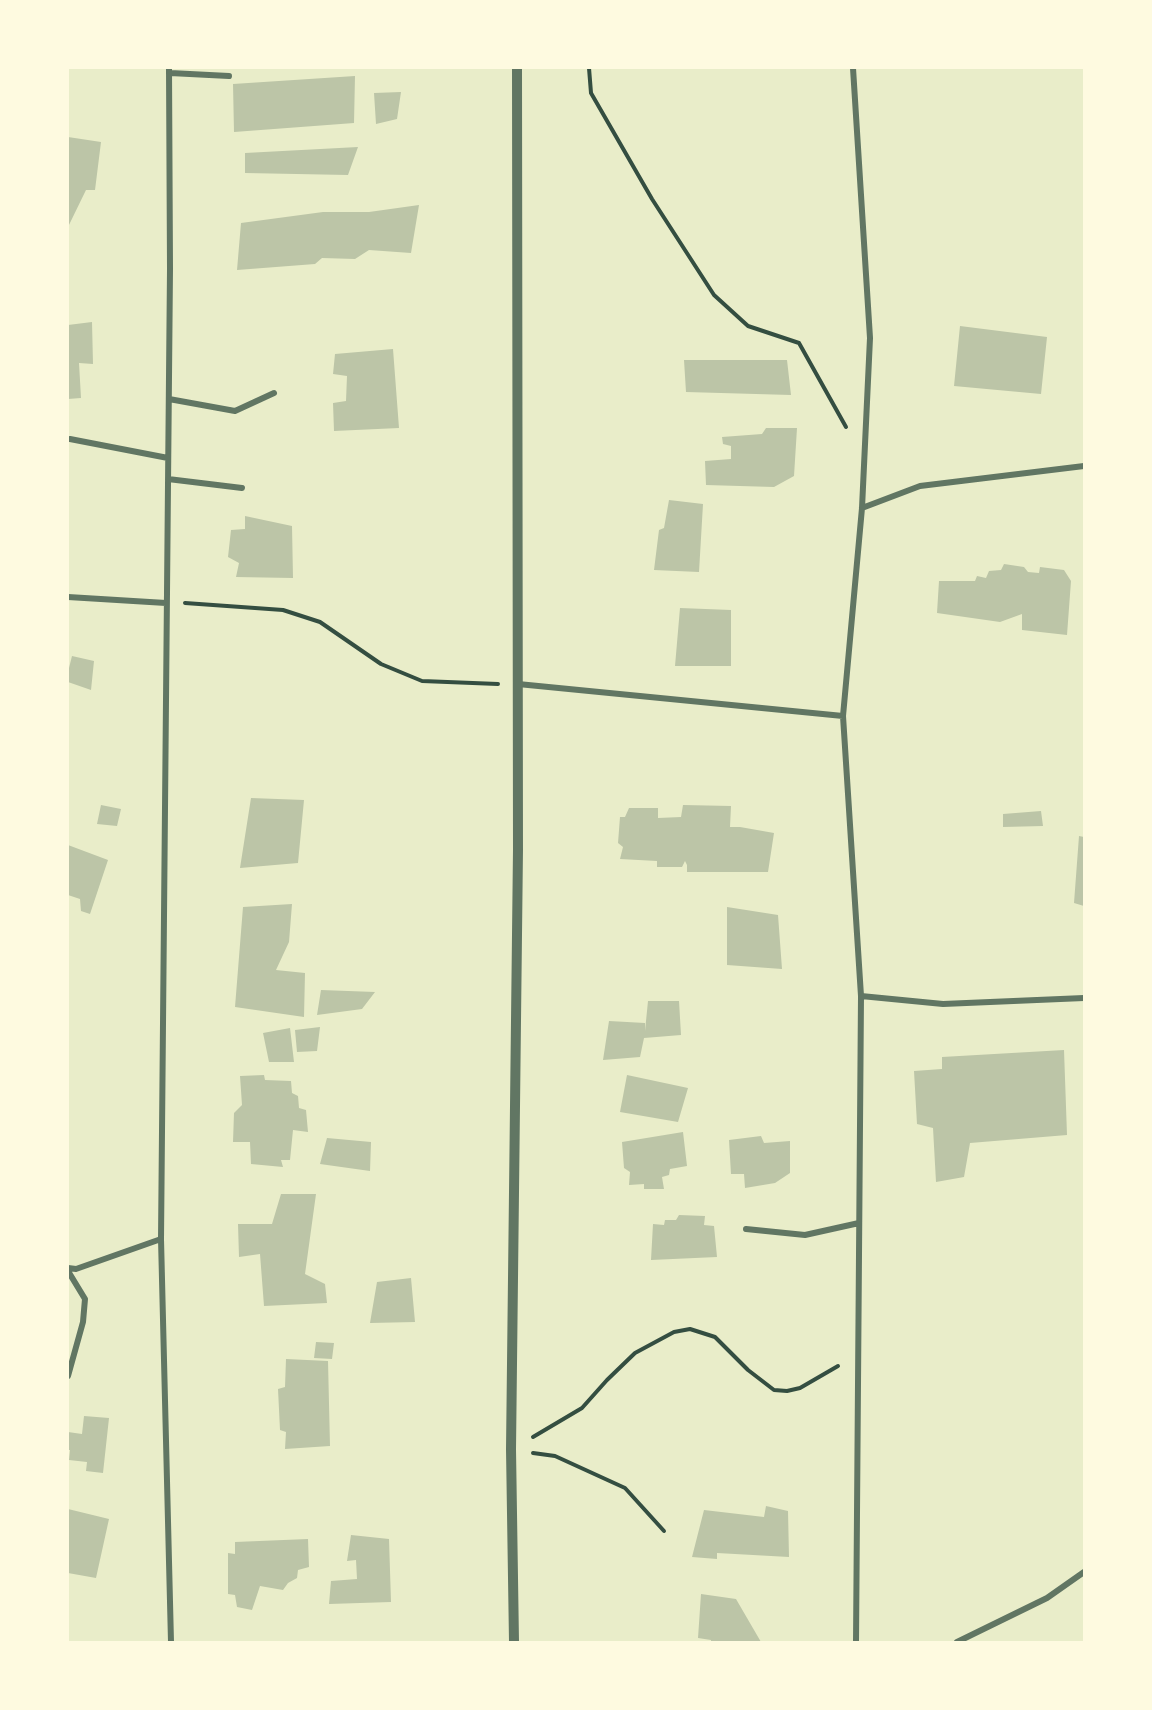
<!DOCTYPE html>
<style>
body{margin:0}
#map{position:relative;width:1152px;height:1710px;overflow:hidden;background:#e9edc9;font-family:Literata,serif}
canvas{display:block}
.frame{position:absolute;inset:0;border:69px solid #fefae0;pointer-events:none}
</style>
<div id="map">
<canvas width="1152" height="1710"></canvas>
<div class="frame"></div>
</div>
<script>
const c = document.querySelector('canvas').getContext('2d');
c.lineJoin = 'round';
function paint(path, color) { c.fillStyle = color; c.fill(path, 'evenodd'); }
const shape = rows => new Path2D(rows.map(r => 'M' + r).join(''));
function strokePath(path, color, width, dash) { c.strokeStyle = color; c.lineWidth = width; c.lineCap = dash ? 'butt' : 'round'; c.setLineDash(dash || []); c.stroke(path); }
paint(shape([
 [355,76,354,123,234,132,233,84],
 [401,92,397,119,376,124,374,93],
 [68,137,101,142,95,190,86,190,68,227],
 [358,147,348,175,245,173,245,153],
 [419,205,411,253,369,250,355,259,322,258,315,264,237,270,241,223,323,212,369,212],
 [92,322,93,364,79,363,81,398,68,399,68,325],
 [960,326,1047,337,1041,394,954,386],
 [393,349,399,428,334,431,333,403,346,401,347,376,333,374,335,354],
 [684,360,787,360,791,395,686,392],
 [766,428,797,428,794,476,774,487,706,485,705,461,731,459,731,446,723,444,722,437,762,434],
 [669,500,703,504,699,572,654,570,659,530,664,528],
 [245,516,292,526,293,578,236,577,239,563,228,557,231,530,245,529],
 [1004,564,1024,567,1028,572,1039,573,1040,567,1064,570,1071,581,1067,635,1022,630,1022,614,1000,622,937,613,939,581,975,581,977,576,986,578,989,571,1001,570],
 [680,608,731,610,731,666,675,666],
 [72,656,94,661,91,690,68,682,68,672],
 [251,798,304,800,298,863,240,868],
 [101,805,121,809,117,826,97,824],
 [683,805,731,806,730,827,740,827,774,833,768,872,687,872,687,865,685,861,682,867,657,867,657,861,620,859,623,847,618,843,620,817,625,817,629,808,658,808,658,818,681,817],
 [1041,811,1043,826,1003,827,1003,814],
 [1079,836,1084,837,1084,906,1074,903],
 [68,845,108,860,90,914,81,911,80,899,68,895],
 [292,904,289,942,276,970,305,973,304,1017,235,1007,243,907],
 [727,907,778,915,782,969,727,965],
 [321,990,375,992,362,1009,317,1015],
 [648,1001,679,1001,681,1035,644,1038,640,1057,603,1060,609,1021,645,1023,645,1031],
 [320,1027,317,1051,297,1052,295,1030],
 [290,1028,294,1062,269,1062,263,1033],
 [1064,1050,1067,1135,970,1143,964,1177,936,1182,933,1128,917,1124,914,1071,942,1069,942,1057],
 [264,1075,265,1080,291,1081,292,1093,298,1096,299,1108,306,1110,308,1132,293,1130,290,1160,281,1160,283,1167,251,1164,250,1142,233,1142,234,1113,242,1105,240,1076],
 [627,1075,688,1088,678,1122,620,1112],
 [683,1132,687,1166,670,1169,669,1175,662,1177,664,1189,644,1189,644,1184,629,1185,630,1172,624,1168,622,1142],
 [761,1136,764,1143,790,1141,790,1173,775,1183,745,1188,744,1174,731,1174,729,1140],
 [327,1138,371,1142,370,1171,320,1164],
 [281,1194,316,1194,305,1274,325,1284,327,1303,264,1306,260,1254,239,1257,238,1224,272,1224],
 [679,1215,705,1216,704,1225,714,1226,717,1257,651,1260,653,1224,664,1225,665,1220,676,1220],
 [411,1278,415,1322,370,1323,377,1282],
 [316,1342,334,1343,332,1359,314,1358],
 [286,1359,328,1361,330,1446,285,1449,286,1432,280,1430,278,1389,285,1387],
 [84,1416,109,1418,103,1473,86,1471,87,1462,69,1460,70,1450,68,1450,68,1432,82,1434],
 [766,1506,788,1511,789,1557,717,1553,717,1559,692,1557,704,1510,764,1517],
 [68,1509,109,1519,96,1578,68,1573],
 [351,1535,389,1539,391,1602,329,1604,331,1581,357,1579,356,1560,347,1561],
 [308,1539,309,1567,298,1570,297,1578,288,1583,283,1590,260,1586,252,1610,237,1607,235,1595,228,1594,228,1553,235,1554,235,1542],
 [701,1594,736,1599,761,1642,711,1642,711,1640,698,1638]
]), '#bcc5a7');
strokePath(shape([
 [589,68,591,93,652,199,714,295,748,326,799,343,846,427],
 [185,603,283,610,320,622,381,664,422,681,498,684],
 [533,1437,582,1408,607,1380,635,1353,674,1332,690,1329,715,1337,748,1370,774,1390,787,1391,800,1388,838,1366],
 [533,1453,555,1456,625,1488,664,1531]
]), '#344e41', 4);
strokePath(shape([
 [169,68,170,269,161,1239,171,1642],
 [853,68,870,338,862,508,843,716,861,996,856,1642],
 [170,73,229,76],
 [169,399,235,411,274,393],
 [70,439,168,458],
 [168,479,242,488],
 [862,508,920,486,1084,466],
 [68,597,166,603],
 [518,684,843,716],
 [861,996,943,1004,1084,998],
 [746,1229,805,1235,859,1223],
 [68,1268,76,1269,161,1239],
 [68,1271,85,1299,83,1322,68,1376],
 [957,1642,1047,1598,1084,1572]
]), '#617663', 6);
strokePath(shape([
 [514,1642,511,1449,518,849,517,68]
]), '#617663', 10);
</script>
